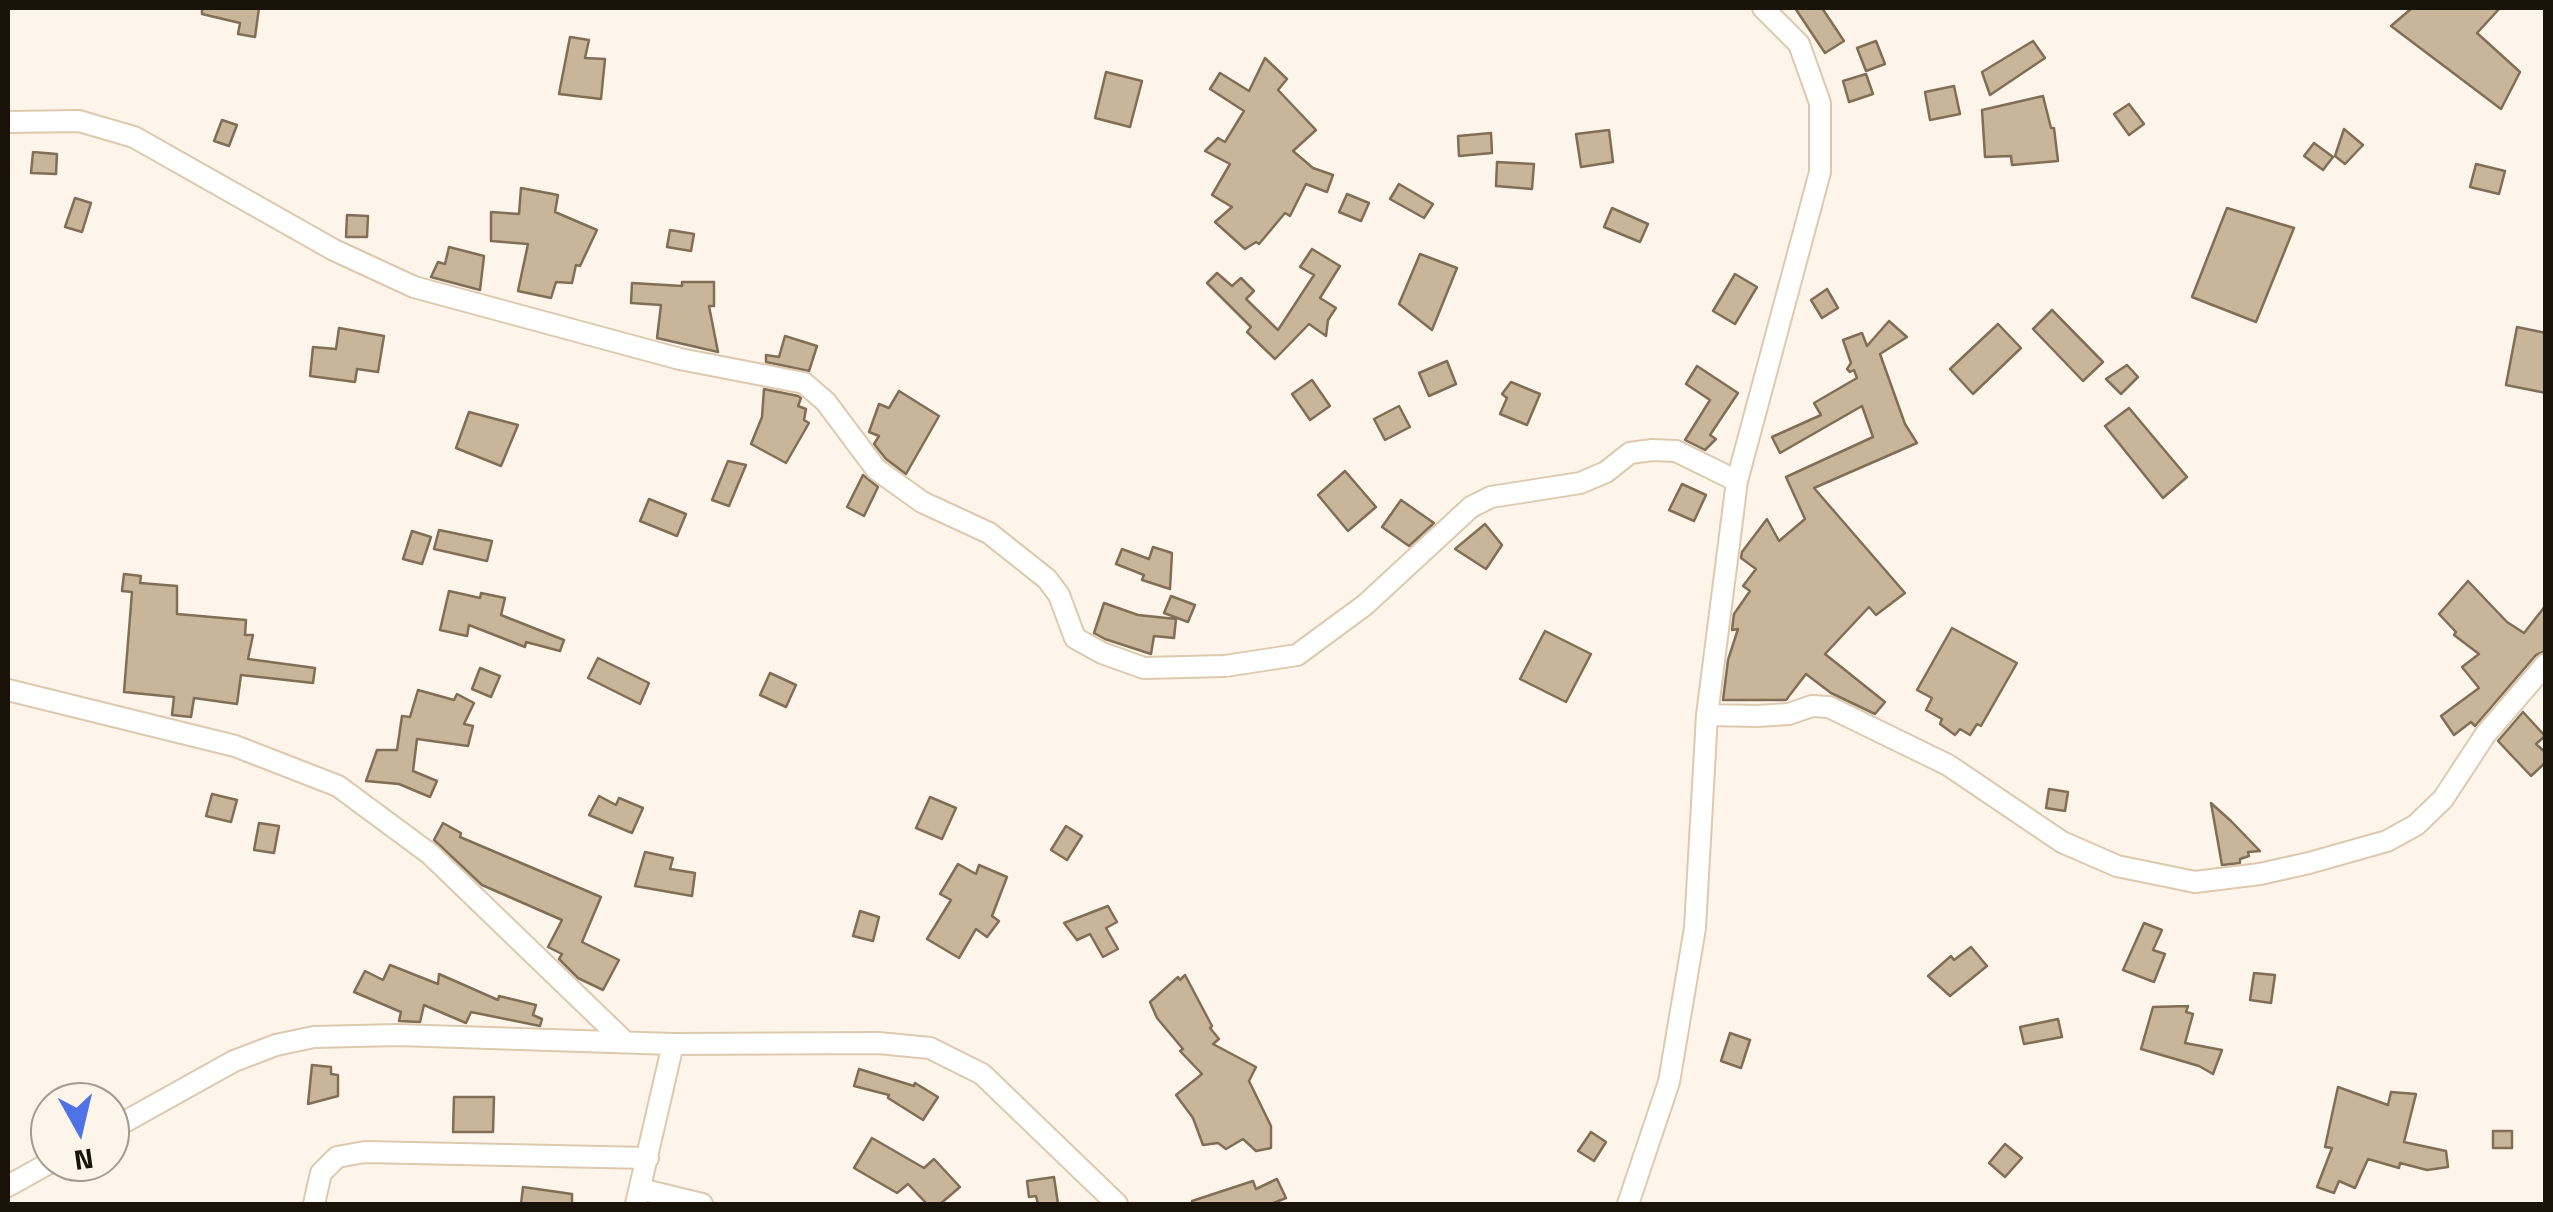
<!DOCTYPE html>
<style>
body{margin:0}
#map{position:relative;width:2553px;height:1212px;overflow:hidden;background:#fef5ea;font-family:"Titillium Web",sans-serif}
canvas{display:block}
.frame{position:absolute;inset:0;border:10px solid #1a1309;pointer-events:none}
.north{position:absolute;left:30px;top:1082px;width:100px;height:100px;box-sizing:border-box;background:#fef5ea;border:2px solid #a39b90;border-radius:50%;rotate:172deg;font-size:28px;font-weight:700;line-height:40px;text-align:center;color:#1a1309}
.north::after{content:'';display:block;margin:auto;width:35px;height:45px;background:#4f72e6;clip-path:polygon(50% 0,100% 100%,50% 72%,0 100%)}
</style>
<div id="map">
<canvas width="2553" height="1212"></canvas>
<div class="frame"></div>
<div class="north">N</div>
</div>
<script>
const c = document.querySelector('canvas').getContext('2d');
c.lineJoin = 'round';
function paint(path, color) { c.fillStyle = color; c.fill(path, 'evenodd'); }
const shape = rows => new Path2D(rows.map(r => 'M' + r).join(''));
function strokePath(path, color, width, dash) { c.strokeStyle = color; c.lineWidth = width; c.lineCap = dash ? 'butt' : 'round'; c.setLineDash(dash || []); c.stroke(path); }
const building = shape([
 [202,8,259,8,255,37,238,34,240,23,202,14,202,8],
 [1795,8,1822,8,1844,41,1825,53,1795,8],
 [2412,8,2500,8,2477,33,2520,72,2501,109,2391,26,2412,8],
 [570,37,589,40,585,58,605,59,601,99,559,94,570,37],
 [1876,41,1885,64,1866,71,1857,48,1876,41],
 [2033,41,2045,58,1990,95,1982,72,2033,41],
 [1265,58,1287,79,1278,90,1316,130,1293,151,1313,168,1333,175,1327,192,1306,184,1290,216,1285,213,1259,244,1256,242,1245,249,1215,222,1232,207,1212,195,1230,164,1205,151,1218,138,1225,142,1244,111,1210,89,1220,73,1249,91,1265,58],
 [1106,72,1142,81,1130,127,1095,118,1106,72],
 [1866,74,1873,94,1849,102,1843,81,1866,74],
 [1954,86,1960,114,1930,120,1925,92,1954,86],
 [2043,96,2051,128,2054,128,2058,161,2012,165,2011,156,1985,157,1982,110,2043,96],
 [2129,104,2144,124,2129,135,2114,114,2129,104],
 [222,120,237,125,229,146,214,141,222,120],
 [2344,129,2363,145,2345,164,2335,156,2344,129],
 [1609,130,1613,162,1581,167,1576,134,1609,130],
 [1491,133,1492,153,1459,156,1458,136,1491,133],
 [2314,143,2333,157,2323,170,2304,156,2314,143],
 [33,152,57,154,56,174,31,173,33,152],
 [1497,162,1534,164,1532,189,1496,186,1497,162],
 [2476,164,2505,171,2499,194,2470,187,2476,164],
 [1399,184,1433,204,1424,218,1390,199,1399,184],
 [521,188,558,195,555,212,597,230,580,266,576,265,572,283,556,282,551,298,518,291,528,244,491,241,491,212,519,214,521,188],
 [1347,194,1369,203,1361,221,1339,212,1347,194],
 [75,198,91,203,82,232,65,227,75,198],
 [1612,208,1648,224,1640,242,1604,227,1612,208],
 [2227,208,2294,228,2256,322,2192,297,2227,208],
 [347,215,368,216,367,237,346,237,347,215],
 [670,230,694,234,691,251,667,247,670,230],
 [449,247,484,256,480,290,431,277,438,262,445,264,449,247],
 [1312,249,1340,266,1320,298,1336,308,1328,320,1326,336,1309,324,1275,359,1247,332,1251,327,1207,283,1217,273,1232,286,1241,278,1254,291,1246,299,1278,330,1314,275,1300,267,1312,249],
 [1420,254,1457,268,1432,330,1399,304,1420,254],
 [1735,274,1757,287,1735,324,1713,311,1735,274],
 [682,282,714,282,714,306,709,306,718,352,657,338,661,305,631,303,632,283,682,286,682,282],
 [1827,289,1838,308,1822,318,1811,300,1827,289],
 [2052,310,2103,362,2083,381,2033,329,2052,310],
 [1889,321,1907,337,1880,354,1905,424,1917,443,1814,488,1905,593,1876,615,1869,607,1825,654,1885,702,1875,714,1831,693,1806,674,1786,700,1723,700,1728,660,1738,629,1732,630,1734,614,1750,591,1743,586,1756,569,1741,558,1742,552,1767,519,1779,541,1805,519,1786,477,1873,437,1862,406,1780,453,1772,437,1821,415,1814,403,1857,378,1854,370,1850,372,1847,369,1851,363,1843,340,1862,333,1867,346,1889,321],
 [1998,324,2021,348,1973,394,1950,369,1998,324],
 [2517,327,2546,333,2546,393,2506,385,2517,327],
 [339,328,384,336,378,372,357,369,355,382,310,376,313,347,336,349,339,328],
 [785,336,817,346,809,371,766,362,766,355,779,357,785,336],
 [1447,361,1456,384,1429,396,1419,373,1447,361],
 [2127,365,2138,377,2121,394,2106,379,2127,365],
 [1697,366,1738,393,1710,435,1716,439,1705,450,1685,440,1710,400,1686,384,1697,366],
 [1312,380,1330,406,1310,420,1292,394,1312,380],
 [1511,382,1540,394,1527,425,1500,414,1507,398,1502,394,1511,382],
 [764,389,798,396,801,398,798,406,806,409,804,420,809,423,786,463,751,444,762,417,764,389],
 [899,391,939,416,906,474,886,459,874,444,879,436,869,432,879,404,889,408,899,391],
 [1399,406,1410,427,1385,440,1374,419,1399,406],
 [2129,408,2187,477,2163,498,2105,426,2129,408],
 [469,412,518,425,501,466,456,448,469,412],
 [728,461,746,465,729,506,712,500,728,461],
 [1345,471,1376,507,1348,531,1318,495,1345,471],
 [863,475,878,487,864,516,847,507,863,475],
 [1682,484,1706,495,1694,521,1669,510,1682,484],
 [649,499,686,514,677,536,640,521,649,499],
 [1401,500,1434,523,1409,546,1382,527,1401,500],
 [1485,524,1502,545,1486,569,1455,549,1485,524],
 [439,530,492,541,487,561,434,549,439,530],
 [412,531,431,537,422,564,403,559,412,531],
 [1153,547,1172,553,1170,589,1142,580,1144,575,1116,564,1122,549,1149,559,1153,547],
 [124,574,141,576,140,583,177,586,177,614,246,620,245,635,253,635,248,659,315,668,313,683,241,675,237,704,194,698,191,717,172,715,174,697,124,692,132,592,122,591,124,574],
 [2468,581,2507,622,2524,633,2546,605,2546,651,2536,655,2475,726,2471,722,2454,735,2441,716,2479,688,2462,667,2479,654,2454,635,2456,632,2439,614,2468,581],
 [449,591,480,598,481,593,505,598,501,615,564,640,560,651,526,642,525,647,469,625,467,636,440,630,449,591],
 [1171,596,1195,605,1188,622,1164,613,1171,596],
 [1104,603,1138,615,1176,619,1174,638,1154,636,1151,654,1105,639,1094,633,1104,603],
 [1952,628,2017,663,1981,726,1977,724,1970,735,1960,729,1955,735,1940,724,1942,719,1926,710,1932,698,1917,690,1952,628],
 [1545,631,1591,654,1566,702,1520,679,1545,631],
 [598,658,649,683,640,704,588,678,598,658],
 [480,668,500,676,491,697,472,689,480,668],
 [770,673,796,685,786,707,760,695,770,673],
 [418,690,454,700,457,694,474,703,464,724,473,726,468,746,417,739,413,771,437,781,430,797,399,784,366,781,377,750,397,750,402,716,410,717,418,690],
 [2523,712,2545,736,2536,744,2546,753,2546,762,2531,776,2498,741,2523,712],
 [2049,789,2068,792,2065,811,2046,808,2049,789],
 [212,794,237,800,231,822,206,816,212,794],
 [599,796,616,805,619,798,643,808,632,833,589,815,599,796],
 [930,797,956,808,942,839,916,828,930,797],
 [2211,803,2231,821,2260,851,2248,852,2249,856,2240,859,2240,863,2222,865,2211,803],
 [259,823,279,826,274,853,254,850,259,823],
 [443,823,461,833,460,837,601,897,582,942,619,960,603,990,578,978,559,959,562,954,548,947,562,920,482,885,434,840,443,823],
 [1066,826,1082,836,1067,860,1051,850,1066,826],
 [645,852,673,858,670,869,695,873,692,896,635,886,645,852],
 [958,864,976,874,979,865,1007,877,992,916,999,921,987,937,976,929,959,958,927,939,951,900,940,894,958,864],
 [1108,906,1117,922,1106,928,1118,949,1103,957,1090,934,1077,940,1064,923,1108,906],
 [860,911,879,917,873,941,853,936,860,911],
 [2144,923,2162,930,2153,950,2165,954,2154,982,2123,970,2144,923],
 [1971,947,1987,966,1950,996,1928,976,1951,956,1954,960,1971,947],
 [390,965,438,984,439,974,498,1000,499,996,536,1005,533,1015,542,1019,540,1026,471,1012,466,1023,424,1005,420,1022,399,1021,401,1012,354,992,365,971,383,980,390,965],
 [2254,973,2275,975,2271,1003,2250,1000,2254,973],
 [1185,975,1212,1026,1210,1028,1219,1039,1213,1044,1256,1067,1249,1081,1271,1126,1271,1148,1256,1151,1243,1139,1226,1149,1218,1143,1203,1145,1193,1118,1176,1095,1202,1074,1180,1051,1183,1049,1157,1018,1150,1002,1178,977,1180,980,1185,975],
 [2188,1006,2186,1012,2193,1014,2185,1043,2222,1050,2213,1074,2199,1066,2141,1049,2153,1007,2188,1006],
 [2058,1019,2062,1037,2024,1044,2020,1027,2058,1019],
 [1730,1033,1750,1040,1741,1068,1721,1061,1730,1033],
 [312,1065,331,1067,331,1074,338,1075,338,1096,308,1104,312,1065],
 [859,1069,914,1086,915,1083,938,1097,923,1120,888,1098,889,1095,854,1086,859,1069],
 [2338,1087,2388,1105,2391,1092,2416,1094,2404,1142,2446,1151,2448,1167,2427,1170,2400,1163,2399,1168,2368,1159,2355,1188,2339,1181,2334,1193,2317,1187,2332,1148,2325,1147,2338,1087],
 [454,1097,494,1097,493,1132,453,1132,454,1097],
 [2493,1131,2512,1131,2512,1148,2493,1148,2493,1131],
 [1591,1132,1606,1142,1594,1161,1578,1151,1591,1132],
 [872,1138,924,1168,934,1159,960,1187,940,1204,927,1204,908,1184,897,1193,854,1168,872,1138],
 [2005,1144,2022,1158,2005,1177,1989,1163,2005,1144],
 [1054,1177,1058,1204,1038,1204,1036,1196,1029,1197,1027,1181,1054,1177],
 [1277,1179,1286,1198,1271,1204,1192,1204,1192,1201,1253,1181,1256,1189,1277,1179],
 [523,1187,572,1194,572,1204,521,1204,523,1187]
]);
paint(building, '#c8b59a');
strokePath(building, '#806f56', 2.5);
const minor = shape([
 [8,122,79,121,134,137,334,250,414,287,680,359,804,383,826,402,876,469,922,502,989,533,1047,579,1059,595,1075,638,1102,653,1144,668,1225,666,1297,655,1365,605,1471,507,1491,497,1580,483,1606,472,1630,453,1652,450,1676,451,1737,481],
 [8,690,235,746,338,786,430,854,625,1042],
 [1707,715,1757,716,1789,714,1812,706,1829,707,1948,765,2062,842,2117,866,2195,882,2260,874,2309,863,2387,841,2416,825,2443,799,2485,735,2546,664],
 [110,1130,234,1061,276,1045,314,1037,398,1035,673,1044,878,1043,930,1048,982,1074,1117,1204],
 [8,1186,51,1162],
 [640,1189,702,1204],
 [314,1204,321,1173,337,1157,365,1152,648,1158],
 [636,1204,673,1044],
 [1628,1204,1669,1082,1695,928,1707,715,1737,481,1820,172,1820,103,1799,44,1763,8]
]);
strokePath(minor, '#ddc9ae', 24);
strokePath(minor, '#fff', 20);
</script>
